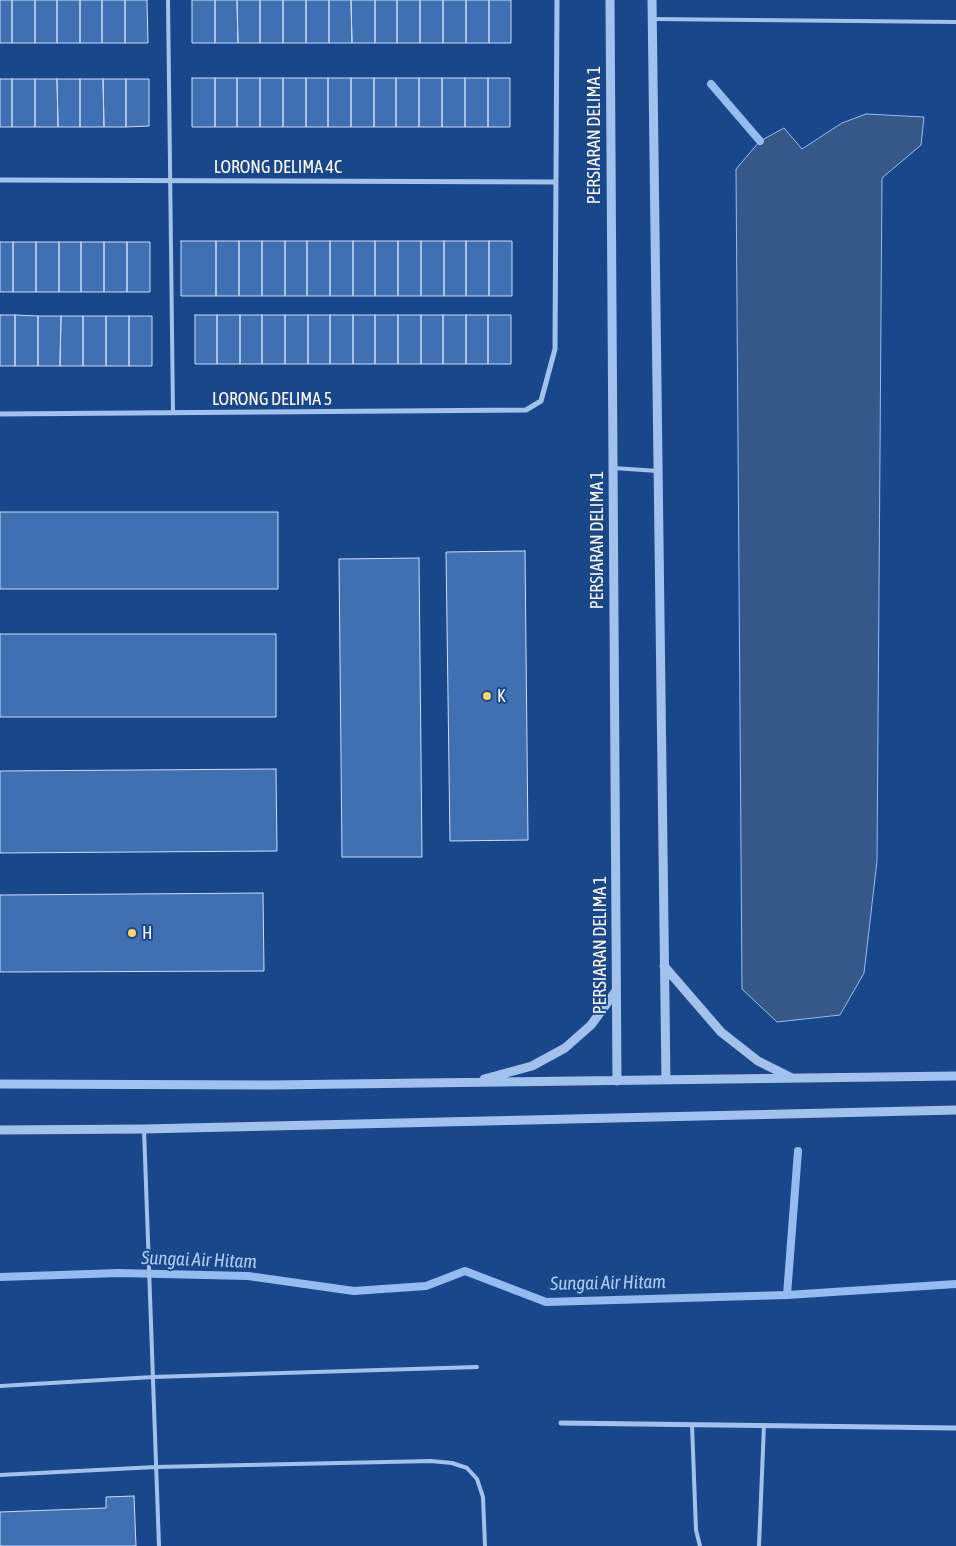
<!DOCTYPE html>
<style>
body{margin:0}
canvas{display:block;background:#19478a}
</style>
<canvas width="956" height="1546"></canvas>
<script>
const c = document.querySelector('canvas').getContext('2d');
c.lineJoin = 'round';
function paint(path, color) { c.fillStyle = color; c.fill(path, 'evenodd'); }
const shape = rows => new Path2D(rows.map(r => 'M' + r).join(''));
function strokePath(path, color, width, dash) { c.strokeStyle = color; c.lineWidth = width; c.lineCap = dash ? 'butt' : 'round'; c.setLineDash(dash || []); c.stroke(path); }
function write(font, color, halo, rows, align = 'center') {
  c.font = font + ' "Asap Condensed",sans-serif'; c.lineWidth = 4; c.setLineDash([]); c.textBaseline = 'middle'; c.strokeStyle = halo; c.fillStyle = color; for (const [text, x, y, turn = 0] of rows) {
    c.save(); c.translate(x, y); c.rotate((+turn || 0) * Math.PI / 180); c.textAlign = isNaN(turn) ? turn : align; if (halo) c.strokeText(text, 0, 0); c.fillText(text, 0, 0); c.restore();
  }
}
const water = shape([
 [866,114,924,117,921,145,882,178,877,861,864,973,840,1015,777,1022,742,989,736,169,760,141,784,128,802,149,842,123,866,114]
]);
paint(water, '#365889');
strokePath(water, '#94bcf0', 1);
strokePath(shape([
 [711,84,760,141],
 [0,1277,119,1273,248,1276,354,1291,426,1286,465,1271,546,1302,787,1295,956,1284],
 [787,1295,798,1151]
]), '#94bcf0', 8);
const building = shape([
 [0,0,12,0,12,43,0,43,0,0],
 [12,0,35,0,35,43,12,43,12,0],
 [35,0,57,0,57,43,35,43,35,0],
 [57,0,80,0,80,43,57,43,57,0],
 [80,0,102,0,102,43,80,43,80,0],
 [102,0,125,0,125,43,102,43,102,0],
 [125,0,147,0,148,43,125,43,125,0],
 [192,0,215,0,215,43,192,43,192,0],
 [215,0,237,0,238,43,215,43,215,0],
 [237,0,260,0,260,43,238,43,237,0],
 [260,0,283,0,283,43,260,43,260,0],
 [283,0,306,0,306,43,283,43,283,0],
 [306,0,329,0,329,43,306,43,306,0],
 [329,0,351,0,352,43,329,43,329,0],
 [351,0,375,0,375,43,352,43,351,0],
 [375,0,397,0,397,43,375,43,375,0],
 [397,0,420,0,420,43,397,43,397,0],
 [420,0,443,0,443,43,420,43,420,0],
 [443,0,466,0,466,43,443,43,443,0],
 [466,0,489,0,489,43,466,43,466,0],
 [489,0,511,0,511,43,489,43,489,0],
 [192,78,215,78,215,127,192,127,192,78],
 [215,78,237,78,237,127,215,127,215,78],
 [237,78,260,78,260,127,237,127,237,78],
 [260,78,283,78,283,127,260,127,260,78],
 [283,78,306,78,306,127,283,127,283,78],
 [306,78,328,78,328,127,306,127,306,78],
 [328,78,351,78,351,127,328,127,328,78],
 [351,78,374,78,374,127,351,127,351,78],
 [374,78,396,78,396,127,374,127,374,78],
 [396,78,419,78,419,127,396,127,396,78],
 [419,78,442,78,442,127,419,127,419,78],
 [442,78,465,78,465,127,442,127,442,78],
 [465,78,488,78,488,127,465,127,465,78],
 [488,78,510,78,510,127,488,127,488,78],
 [0,79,12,79,12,127,0,127,0,79],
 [12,79,35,79,35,127,12,127,12,79],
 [35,79,57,79,58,127,35,127,35,79],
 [57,79,80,79,80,127,58,127,57,79],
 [80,79,103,79,104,127,80,127,80,79],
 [103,79,126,79,126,127,104,127,103,79],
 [126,79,149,79,149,126,126,127,126,79],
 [181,241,216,241,216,296,181,296,181,241],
 [216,241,239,241,239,296,216,296,216,241],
 [239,241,262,241,262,296,239,296,239,241],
 [262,241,285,241,285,296,262,296,262,241],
 [285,241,307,241,307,296,285,296,285,241],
 [307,241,330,241,330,296,307,296,307,241],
 [330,241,353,241,353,296,330,296,330,241],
 [353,241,375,241,375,296,353,296,353,241],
 [375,241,398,241,398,296,375,296,375,241],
 [398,241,421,241,421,296,398,296,398,241],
 [421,241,444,241,444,296,421,296,421,241],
 [444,241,466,241,466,296,444,296,444,241],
 [466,241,489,241,489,296,466,296,466,241],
 [489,241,512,241,512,296,489,296,489,241],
 [0,242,13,242,13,292,0,292,0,242],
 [13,242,36,242,36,292,13,292,13,242],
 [36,242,59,242,59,292,36,292,36,242],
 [59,242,81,242,81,292,59,292,59,242],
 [81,242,104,242,104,292,81,292,81,242],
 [104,242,127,242,127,292,104,292,104,242],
 [127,242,150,242,150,292,127,292,127,242],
 [0,315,15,315,15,366,0,366,0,315],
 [15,315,38,316,38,366,15,366,15,315],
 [195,315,217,315,217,364,195,364,195,315],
 [217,315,240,315,240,364,217,364,217,315],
 [240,315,262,315,262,364,240,364,240,315],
 [262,315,285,315,285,364,262,364,262,315],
 [285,315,308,315,308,364,285,364,285,315],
 [308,315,330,315,330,364,308,364,308,315],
 [330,315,353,315,353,364,330,364,330,315],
 [353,315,375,315,375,364,353,364,353,315],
 [375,315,398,315,398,364,375,364,375,315],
 [398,315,421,315,421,364,398,364,398,315],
 [421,315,443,315,443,364,421,364,421,315],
 [443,315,466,315,466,364,443,364,443,315],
 [466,315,488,315,488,364,466,364,466,315],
 [488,315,511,315,511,364,488,364,488,315],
 [38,316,61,316,60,366,38,366,38,316],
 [61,316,83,316,83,366,60,366,61,316],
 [83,316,106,316,106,366,83,366,83,316],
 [106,316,129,316,129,366,106,366,106,316],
 [129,316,152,316,152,366,129,366,129,316],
 [0,512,278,512,278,589,0,589,0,512],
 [525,551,528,840,450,841,446,552,525,551],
 [419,558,422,857,342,857,339,559,419,558],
 [0,634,276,634,276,717,0,717,0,634],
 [276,769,277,851,0,853,0,771,276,769],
 [263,893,264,971,0,972,0,895,263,893],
 [134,1496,136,1546,0,1546,0,1512,106,1508,106,1497,134,1496]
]);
paint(building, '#4170b2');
strokePath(building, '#c7ddfa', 1);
strokePath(shape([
 [168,0,173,413],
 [652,19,956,22],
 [613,468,658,471],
 [144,1129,159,1546],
 [0,1386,153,1377,477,1367],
 [692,1425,696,1530,700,1546],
 [0,1475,156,1467,431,1461,452,1463,467,1468,477,1479,483,1497,485,1546],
 [759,1546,764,1425]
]), '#a2c2ee', 4);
strokePath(shape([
 [0,180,556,182],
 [0,414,526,410,541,401,555,349,557,0],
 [561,1423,956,1428]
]), '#a2c2ee', 5);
strokePath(shape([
 [610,0,617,1081],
 [652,0,666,1080],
 [664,966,721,1032,758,1061,790,1077],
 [484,1079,532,1066,565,1048,591,1025,616,991],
 [0,1084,271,1085,956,1076],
 [0,1130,144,1129,956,1110]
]), '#a2c2ee', 9);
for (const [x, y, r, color] of [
 [487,696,5,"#ffd55e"],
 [132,933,5,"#ffd55e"]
]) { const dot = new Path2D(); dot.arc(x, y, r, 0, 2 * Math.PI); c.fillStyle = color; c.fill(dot); strokePath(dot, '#19478a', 2); }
write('18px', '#fff', '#19478a', [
 ["PERSIARAN DELIMA 1",594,135,-90],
 ["LORONG DELIMA 4C",278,167],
 ["LORONG DELIMA 5",272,399],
 ["PERSIARAN DELIMA 1",597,540,-90],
 ["PERSIARAN DELIMA 1",600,945,-90]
]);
write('18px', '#fff', '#19478a', [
 ["K",497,696],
 ["H",142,933]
], 'left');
write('italic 19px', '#adccf5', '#19478a', [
 ["Sungai Air Hitam",199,1260,2],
 ["Sungai Air Hitam",608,1283,-1]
]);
</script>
